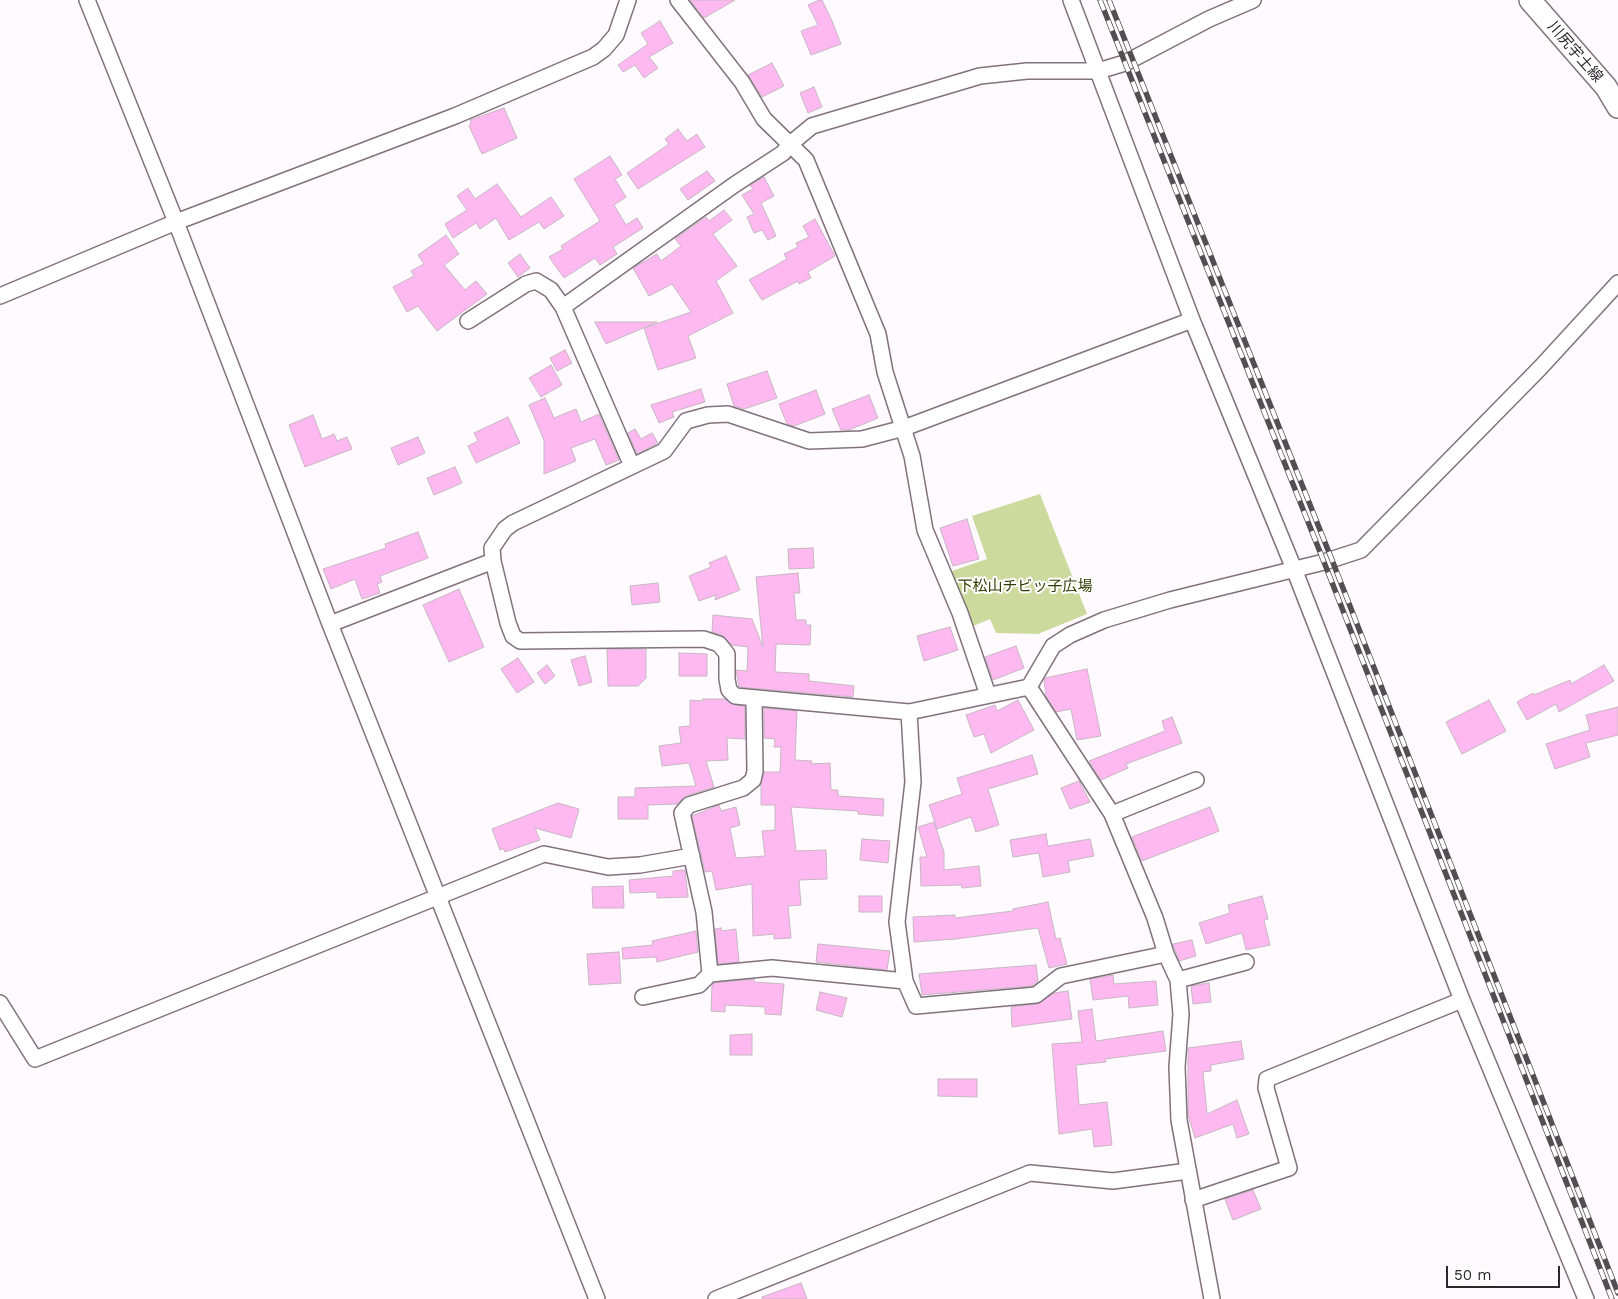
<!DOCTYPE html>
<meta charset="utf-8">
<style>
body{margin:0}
#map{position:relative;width:1618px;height:1299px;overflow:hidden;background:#fefafd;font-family:"Work Sans",sans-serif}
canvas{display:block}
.scale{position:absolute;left:1446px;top:1266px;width:114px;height:22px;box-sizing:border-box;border:2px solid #2e272c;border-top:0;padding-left:6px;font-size:15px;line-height:18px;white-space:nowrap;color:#2e272c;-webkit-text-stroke:4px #fff;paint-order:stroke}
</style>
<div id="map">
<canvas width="1618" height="1299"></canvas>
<div class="scale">50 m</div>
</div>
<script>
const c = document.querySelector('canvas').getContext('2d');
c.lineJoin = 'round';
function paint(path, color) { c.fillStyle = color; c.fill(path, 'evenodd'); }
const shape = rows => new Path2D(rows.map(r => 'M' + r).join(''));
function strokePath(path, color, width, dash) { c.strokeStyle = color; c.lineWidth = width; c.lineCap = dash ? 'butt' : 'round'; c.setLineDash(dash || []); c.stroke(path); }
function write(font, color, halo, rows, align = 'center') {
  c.font = font + ' "Work Sans","Noto Sans JP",sans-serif'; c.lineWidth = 4; c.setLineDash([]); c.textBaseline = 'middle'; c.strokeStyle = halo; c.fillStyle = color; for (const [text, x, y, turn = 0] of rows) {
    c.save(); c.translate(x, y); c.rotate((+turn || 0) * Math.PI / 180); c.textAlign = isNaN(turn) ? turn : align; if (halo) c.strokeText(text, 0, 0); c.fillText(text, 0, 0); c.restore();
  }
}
paint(shape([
 [1040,494,1087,614,1038,634,996,633,990,619,971,627,949,572,987,559,972,516]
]), '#ccda9e');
const building = shape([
 [690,0,735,0,704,18,690,0],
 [819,0,822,0,832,21,841,44,811,55,801,31,818,25,808,5,819,0],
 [660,21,673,43,649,57,658,68,644,78,635,65,623,72,618,65,648,44,641,33,660,21],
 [772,63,784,86,762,97,748,75,772,63],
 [814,87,822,107,808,113,800,93,814,87],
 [504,108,517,138,482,154,469,126,471,123,470,120,504,108],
 [678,129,687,141,697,134,705,147,638,189,627,173,669,144,665,139,678,129],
 [610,156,622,175,615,179,626,197,614,205,626,225,637,218,643,228,613,247,617,254,600,265,595,258,564,278,549,257,563,249,561,246,600,221,574,179,610,156],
 [707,171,715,181,688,200,680,189,707,171],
 [764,177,774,196,761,203,776,236,768,240,762,230,754,233,747,217,754,214,742,195,753,189,750,185,764,177],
 [497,184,521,217,551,197,564,216,544,229,539,222,509,240,496,218,480,229,476,223,453,238,445,224,467,210,457,196,468,188,475,199,497,184],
 [724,210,732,220,713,234,737,266,716,281,733,313,688,336,696,358,658,370,644,328,691,312,672,284,649,296,633,268,657,254,661,261,681,246,675,239,706,217,709,221,724,210],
 [815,219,835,256,808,272,811,278,799,284,798,281,762,300,749,280,787,259,784,254,798,247,796,243,809,237,803,226,815,219],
 [446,235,459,254,444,265,465,290,476,281,487,294,437,331,418,306,407,312,393,287,414,276,411,271,424,264,418,255,446,235],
 [520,254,530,268,518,277,508,263,520,254],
 [595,322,657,322,606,344,595,322],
 [565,350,572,363,557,371,550,358,565,350],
 [551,365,562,385,541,397,529,378,551,365],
 [767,371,777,398,744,409,734,406,727,384,767,371],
 [701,389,705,402,672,412,674,417,659,423,651,405,701,389],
 [816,390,825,414,794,426,787,424,779,404,816,390],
 [869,395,878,418,849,430,841,430,832,409,869,395],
 [545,398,554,418,576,409,581,422,599,414,619,460,606,465,595,439,571,448,576,461,544,474,544,440,529,405,545,398],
 [313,415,322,439,334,434,337,441,347,437,352,449,305,467,289,425,313,415],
 [508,417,520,443,476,463,468,446,478,441,474,433,508,417],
 [635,429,641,439,652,433,658,443,637,454,628,433,635,429],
 [418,437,425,453,398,465,391,448,418,437],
 [455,467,462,483,434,495,427,478,455,467],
 [967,519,979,559,953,566,940,528,967,519],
 [418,532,428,558,380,576,382,582,377,584,380,593,362,599,355,579,331,589,323,569,386,548,385,544,418,532],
 [813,548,814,568,789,569,788,549,813,548],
 [726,556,740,590,715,600,716,595,699,601,689,576,711,567,709,563,726,556],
 [798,573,800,593,794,593,796,620,806,620,806,625,811,625,810,645,776,644,775,672,809,674,809,681,854,686,853,697,739,687,736,670,747,671,748,647,732,645,722,635,712,632,713,615,752,619,763,647,756,577,798,573],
 [658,583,660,602,632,605,630,586,658,583],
 [459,589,484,647,449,662,423,605,459,589],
 [950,627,958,650,924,661,917,636,950,627],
 [1016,646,1024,668,993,680,985,657,1016,646],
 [607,649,646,649,646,678,638,686,608,686,607,649],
 [679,653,707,654,707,676,679,676,679,653],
 [585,656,592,682,579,686,571,660,585,656],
 [518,658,534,682,517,693,501,669,518,658],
 [547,665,555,676,545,684,537,673,547,665],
 [1604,665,1614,681,1559,712,1556,704,1527,720,1517,702,1533,693,1534,695,1570,680,1571,684,1604,665],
 [1087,669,1101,736,1077,740,1071,709,1056,712,1046,696,1044,681,1045,678,1087,669],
 [703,699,725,699,734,705,745,706,745,739,727,738,728,760,706,761,714,787,686,796,677,804,648,805,648,819,618,819,618,797,635,797,635,788,696,786,689,763,662,766,659,746,681,743,679,727,690,726,690,700,703,701,703,699],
 [1018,700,1034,730,991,753,984,734,974,737,966,715,995,705,997,711,1018,700],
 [1489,700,1506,731,1462,754,1446,722,1489,700],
 [1618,707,1618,735,1586,743,1590,757,1555,769,1546,744,1590,730,1586,715,1618,707],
 [764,708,797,711,795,760,812,761,811,764,830,763,831,790,838,790,838,796,884,799,883,816,858,814,858,811,791,807,796,851,826,850,827,879,799,880,801,905,788,906,791,938,774,939,774,934,753,936,752,884,716,890,712,871,705,872,692,816,719,805,721,811,736,807,740,825,730,828,736,858,765,856,762,831,775,830,775,805,761,805,761,784,764,772,780,772,781,747,774,747,775,739,764,738,764,708],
 [1172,717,1182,743,1126,764,1128,768,1101,780,1089,761,1165,731,1162,721,1172,717],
 [1032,755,1038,774,988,789,999,825,976,832,971,817,937,829,929,805,962,794,957,778,1032,755],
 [1079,781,1090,802,1070,809,1061,788,1079,781],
 [558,803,579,809,571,838,535,828,540,840,505,852,504,849,500,850,492,829,558,803],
 [1210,807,1219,831,1142,861,1132,837,1210,807],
 [934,822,944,852,944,870,979,866,981,886,962,888,961,885,921,886,920,857,927,857,918,827,934,822],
 [1046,834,1048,846,1090,839,1094,856,1068,861,1070,872,1043,877,1039,853,1013,857,1010,840,1046,834],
 [862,839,890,841,888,863,860,860,862,839],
 [685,870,688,897,657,898,657,892,630,893,629,880,673,876,673,871,685,870],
 [623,886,624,908,593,908,592,887,623,886],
 [859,896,882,896,882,912,859,912,859,896],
 [1262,896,1268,919,1264,920,1270,945,1246,950,1242,933,1206,944,1199,923,1230,913,1228,905,1262,896],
 [1048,902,1056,939,1060,938,1067,964,1049,968,1038,928,956,939,914,942,913,917,955,915,955,918,1013,911,1013,909,1048,902],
 [721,928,722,931,736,929,739,962,718,964,715,929,721,928],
 [696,931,698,952,657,962,656,957,623,959,622,948,653,945,652,941,696,931],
 [1192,940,1196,956,1179,961,1173,944,1192,940],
 [818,944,890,951,887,970,816,962,818,944],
 [619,952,621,983,589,985,587,954,619,952],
 [1036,965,1038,981,1032,986,922,995,919,974,1036,965],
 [1113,975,1114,984,1156,981,1158,1005,1129,1008,1128,996,1093,1000,1090,979,1113,975],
 [754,979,754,982,784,984,781,1015,765,1014,765,1007,725,1005,725,1012,711,1011,712,985,714,983,754,979],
 [1209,983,1211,1002,1193,1004,1191,986,1209,983],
 [1068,991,1072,1019,1012,1027,1011,1007,1037,1004,1054,993,1068,991],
 [820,992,847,998,842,1017,816,1010,820,992],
 [1092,1009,1096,1041,1163,1031,1166,1051,1105,1059,1106,1062,1076,1065,1079,1105,1107,1102,1112,1145,1094,1147,1092,1129,1059,1134,1052,1044,1082,1042,1078,1011,1092,1009],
 [752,1034,752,1055,730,1055,730,1035,752,1034],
 [1241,1041,1244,1059,1211,1065,1211,1071,1203,1072,1207,1114,1237,1100,1249,1134,1237,1138,1233,1124,1195,1138,1188,1115,1188,1048,1241,1041],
 [938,1079,977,1079,977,1097,938,1096,938,1079],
 [1253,1190,1261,1209,1233,1220,1225,1199,1253,1190],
 [801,1283,807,1299,762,1299,762,1297,801,1283]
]);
paint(building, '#febaf0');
strokePath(building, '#c7b6c3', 1);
const minor = shape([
 [87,0,176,222,330,624,597,1299],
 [678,0,742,82,764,119,806,160,878,334,885,372,912,456,925,530,960,613,988,695],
 [1071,0,1192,320,1294,569,1462,1000,1586,1299],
 [0,296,176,222,455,116,593,57,604,49,616,35,628,0],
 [563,307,734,185,783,153,789,145,812,126,980,76,1027,71,1098,71,1125,63,1209,19,1253,0],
 [468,321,526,284,536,281,551,290,563,307,632,466],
 [493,561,492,548,505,529,513,523,664,451,686,421,708,415,728,414,809,441,862,439,904,428,1192,320],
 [330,624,493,561,508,623,513,636,520,641,704,639,719,644,727,654,727,679,729,690,735,696,909,712,1029,687,1053,646,1070,635,1104,620,1170,600,1324,562,1361,550,1540,368,1618,283],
 [1029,687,1112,814,1155,918,1166,954,1178,980,1181,1014,1177,1067,1179,1120,1212,1299],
 [909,712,913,782,897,922,905,981,916,1006,1036,995,1061,976,1166,954],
 [1112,814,1196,780],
 [710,974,772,968,905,981],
 [1178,980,1246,962],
 [643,997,699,985,710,974,704,912,682,813,689,805,743,788,753,780,755,771,754,699],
 [0,1003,35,1059,544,854,608,867,640,865,692,856],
 [1193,1200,1289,1168,1266,1088,1267,1079,1462,1000],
 [716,1299,1030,1173,1113,1181,1188,1171]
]);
const secondary = shape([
 [1530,0,1606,87,1618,107]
]);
strokePath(minor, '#81727d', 18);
strokePath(secondary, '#81727d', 24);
strokePath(minor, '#fff', 15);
strokePath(secondary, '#fff', 21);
const rail = shape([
 [1100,0,1324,562,1612,1299],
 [1109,0,1332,560,1618,1293]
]);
strokePath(rail, '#544e52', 5.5);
strokePath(rail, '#fff', 4, [11]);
write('15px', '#2e272c', '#fff', [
 ["川尻宇土線",1575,52,49]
]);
write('15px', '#323b00', '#fff', [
 ["下松山チビッ子広場",1025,587]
]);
</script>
